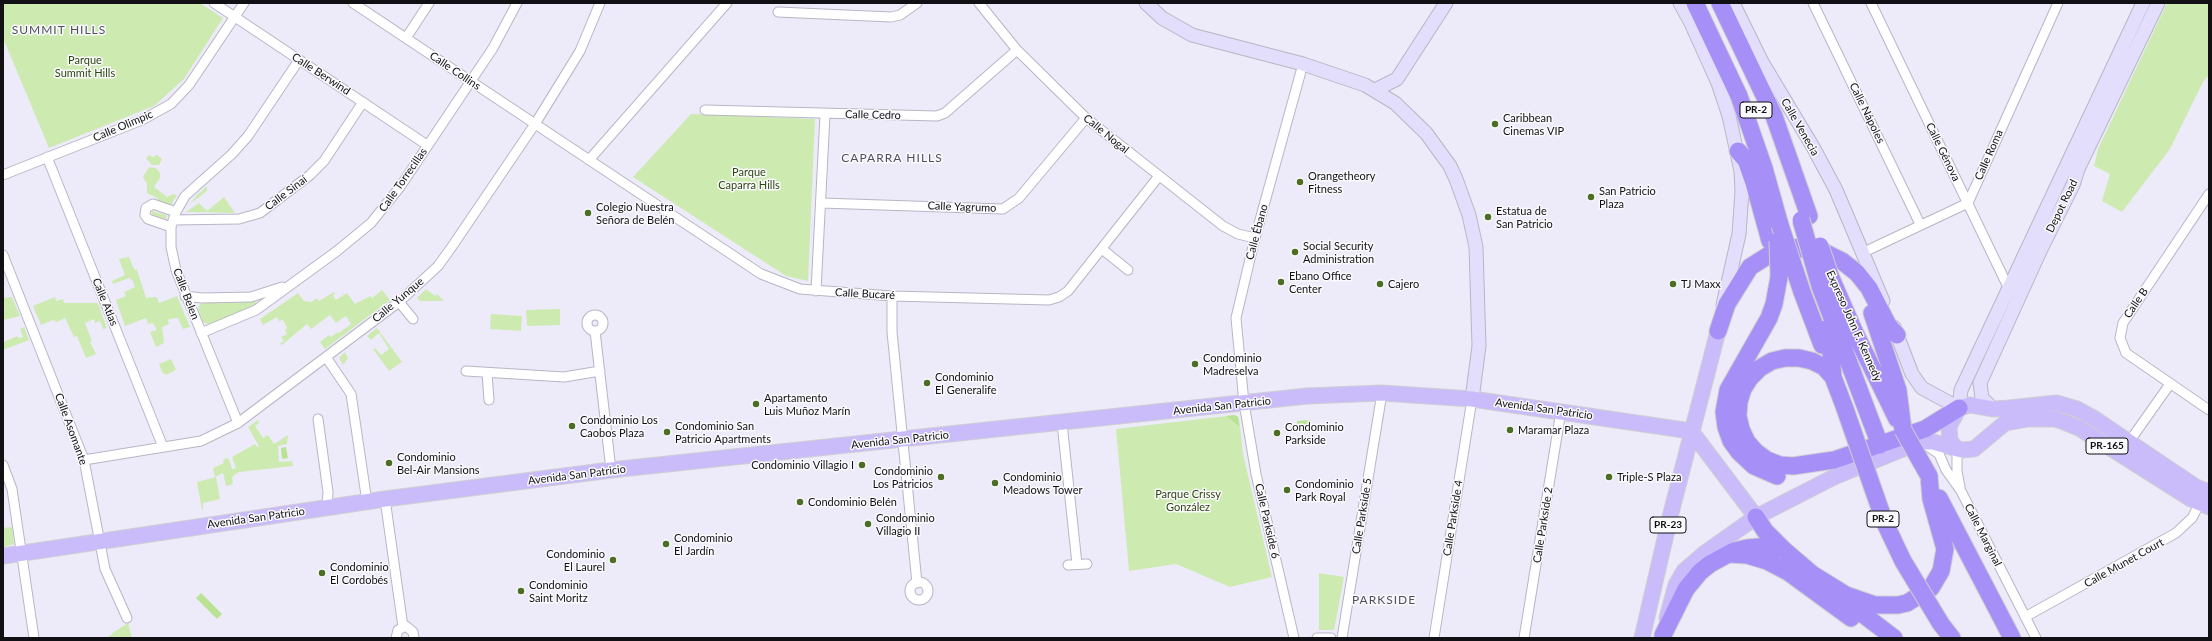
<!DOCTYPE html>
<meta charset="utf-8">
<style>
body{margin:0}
#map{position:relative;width:2212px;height:641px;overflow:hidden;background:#edebfa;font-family:Lato,sans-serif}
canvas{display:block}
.frame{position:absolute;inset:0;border:4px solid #111015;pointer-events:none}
</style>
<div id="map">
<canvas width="2212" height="641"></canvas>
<div class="frame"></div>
</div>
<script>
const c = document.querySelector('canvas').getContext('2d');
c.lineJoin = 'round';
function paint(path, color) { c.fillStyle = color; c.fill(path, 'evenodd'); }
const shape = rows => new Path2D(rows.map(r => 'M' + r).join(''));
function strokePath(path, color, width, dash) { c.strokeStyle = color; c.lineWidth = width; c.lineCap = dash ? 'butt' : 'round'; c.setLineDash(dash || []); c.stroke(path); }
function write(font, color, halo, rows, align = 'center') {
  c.font = font + ' Lato,sans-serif'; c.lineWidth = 3; c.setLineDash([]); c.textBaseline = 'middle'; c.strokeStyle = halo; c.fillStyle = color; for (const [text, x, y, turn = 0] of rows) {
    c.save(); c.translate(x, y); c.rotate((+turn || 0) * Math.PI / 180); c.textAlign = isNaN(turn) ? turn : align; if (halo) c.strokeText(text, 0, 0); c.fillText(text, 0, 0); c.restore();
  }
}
paint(shape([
 [3,3,200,3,223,18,184,79,154,106,49,148,3,38],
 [2167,3,2209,3,2209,75,2203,82,2170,149,2122,212,2102,201,2110,174,2094,166,2098,149],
 [691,114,815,119,808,281,786,276,633,177],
 [149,155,153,157,157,155,162,159,159,165,152,165,146,158],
 [149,167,156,168,160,173,160,178,154,187,167,197,174,194,177,196,173,201,172,206,169,207,164,202,161,204,157,198,147,193,147,184,143,177],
 [207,186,207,191,190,204,197,195],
 [224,197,235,213,186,212,199,203,207,211],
 [152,211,166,215,167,218,164,219,152,215],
 [129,257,134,269,137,270,146,298,157,297,159,303,177,296,190,327,183,329,178,318,170,319,168,320,169,324,162,327,164,343,156,347,150,332,157,330,153,323,148,324,146,318,125,326,116,300,126,296,124,292,135,287,132,280,129,278,113,284,112,281,125,275,119,259],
 [426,289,435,296,437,294,444,301,420,301,417,298],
 [382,290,390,300,325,349,320,342,329,335,331,337,338,332,339,333,351,324,346,316,336,323,330,315,311,329,307,324,282,345,280,343,284,341,281,337,287,334,285,330,287,328,283,320,279,321,277,317,263,325,260,319,298,293,304,301,311,302,317,298,319,301,334,292,335,294,333,296,336,300,347,293,355,304,370,296,372,298],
 [12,297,20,316,3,320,3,298],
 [55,297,56,301,63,299,64,303,98,303,107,328,103,329,100,321,95,323,94,319,85,323,92,341,90,342,96,354,86,358,77,336,74,337,65,318,57,322,53,320,41,325,33,306],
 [255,301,257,305,210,325,203,322,198,309,200,304,204,303,238,303],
 [560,309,560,325,527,326,526,310],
 [491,314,522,316,521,331,490,329],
 [24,327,29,340,3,350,3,340,4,342,17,336,18,338,23,337,20,329],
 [377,328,402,362,389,371,373,349,375,348,381,355,389,349,379,333,371,340,367,336],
 [345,352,348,358,343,365,339,358],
 [171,359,176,370,166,375,165,373,163,374,159,364],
 [1235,415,1239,418,1243,454,1272,577,1230,587,1176,564,1129,571,1116,429],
 [258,420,259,423,255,426,263,438,268,435,274,444,288,435,287,444,278,446,279,462,292,461,293,466,239,472,232,477,233,484,226,486,223,473,215,477,213,468,224,463,223,460,226,458,229,459,232,469,236,468,232,457,255,444,257,447,259,446,248,427],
 [216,477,220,499,203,503,203,510,202,510,197,482],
 [12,527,14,544,3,547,3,528],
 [1319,573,1344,577,1334,630,1319,630],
 [128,623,132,638,107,638,114,632]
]), '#cdebb1');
paint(shape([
 [1235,415,1238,417,1239,426,1226,416],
 [1311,420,1311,429,1298,430,1297,421],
 [286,447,288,458,282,459,281,448],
 [201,593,222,614,217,619,196,598]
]), '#bae294');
const street = shape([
 [214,3,427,145],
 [353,3,761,274,800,289,892,296,1049,300,1059,297,1068,291,1159,176],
 [979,3,1017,50,1086,118,1223,226,1238,234,1255,238],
 [1813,3,1920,224],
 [1871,3,2010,291],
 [778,12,891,17,900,15,917,3],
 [406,38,429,3],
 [705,110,937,116,945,113,1017,50],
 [47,157,163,447],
 [589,160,727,3],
 [3,175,142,120,171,104,189,85,244,3],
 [2209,194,2123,323,2120,338,2126,353,2209,410],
 [821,203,1003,209,1019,198,1086,118],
 [173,220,239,219,260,213,310,175,324,161,363,102],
 [171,227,148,219,145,215,146,208,153,204,176,212],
 [1102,249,1128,270],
 [1864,252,1968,203,2058,3],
 [3,255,84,460,105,569,127,618],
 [816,291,825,115],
 [185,296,202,298,251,297,282,287],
 [892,296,892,332,917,583],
 [399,302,413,319],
 '587 323a8 8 0 1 1 16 0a8 8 0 1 1-16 0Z',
 [595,331,611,470],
 [201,333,256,310,337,251,371,223,400,187,493,48,517,3],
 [326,357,351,394,367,502],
 [466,371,564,377,600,371],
 [487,373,489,400],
 [318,419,328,492,327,507],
 [238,423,176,270,171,247,171,227,176,212,185,196,232,154,248,136,299,60],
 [1062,423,1077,564],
 [2129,442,2170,384],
 [1926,445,1939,454,1946,470,1961,491,2036,638],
 [1957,449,1957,471,1960,487],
 [84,460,201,441,238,423,399,302,438,266,451,248,535,124,580,51,600,3],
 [3,465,12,489,34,638],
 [385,499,403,627],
 [1068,565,1087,564],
 '910 591a9 9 0 1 1 18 0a9 9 0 1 1-18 0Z',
 [2025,617,2176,533,2192,518,2202,499],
 [396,638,398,630,406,626,413,632,414,638],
 [1294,638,1256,474,1244,403,1236,318,1255,238,1303,64],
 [1317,638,1331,638],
 [1342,638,1382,393],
 [1434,638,1472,399],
 [1524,638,1561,411]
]);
const secondary = shape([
 [1146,3,1162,18,1192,35,1303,64,1365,85,1395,103,1426,133,1450,166,1456,179,1469,215,1476,247,1479,346,1472,399],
 [1680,3,1691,23,1718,83,1729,116,1741,171,1742,192,1739,234,1723,305],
 [1733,3,1762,62,1813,147,1836,190,1883,301],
 [1375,90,1397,79,1446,3],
 [1894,327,1912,374,1922,388,1959,408,1961,390,2143,3],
 [1993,409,1982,398,1980,383,2041,249,2073,185,2078,169,2158,3]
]);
const primary = shape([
 [1957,449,1950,441,1949,426,1959,408,1970,405,1993,409,2009,408,2056,403,2077,409,2095,419,2196,487,2209,492],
 [3,556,385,499,611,470,1307,396,1382,393,1472,399,1691,431,1756,517],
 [1667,618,1676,585,1684,571,1705,553,1756,517,1834,477,1920,442,1933,442,1962,450,1974,449,2005,423,2028,419,2055,419,2064,422,2079,428,2191,499,2209,507],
 [1642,638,1670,517,1718,331]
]);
const highway = shape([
 [1695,3,1739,96,1764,168,1780,225],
 [1720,3,1774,116,1809,216],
 [1738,151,1746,160,1754,183,1770,241],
 [1831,278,1855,333,1897,419],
 [1820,286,1880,445],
 [1802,292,1822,345],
 [1872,313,1898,390,1903,430],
 [1826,329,1830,341,1833,377,1844,406],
 [1718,331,1727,304,1750,267,1769,255,1791,247,1826,253,1842,261,1857,273,1869,288,1888,325,1897,335],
 [1833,377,1824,367,1812,361,1799,358,1785,358,1772,361,1760,368,1750,378,1743,389,1739,402,1738,416,1741,429,1747,442,1756,452,1767,460,1780,465,1793,466,1834,460,1925,429,1959,408],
 [1777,476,1754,466,1739,452,1731,441,1726,427,1724,412,1728,390,1769,318,1774,304,1779,277],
 [1939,498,2012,638],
 [1756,517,1765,531,1784,550,1819,580],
 [1728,554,1747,555,1767,561,1788,572,1851,618],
 [1812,574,1846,595,1875,605,1898,605,1907,603,1931,588,1941,571,1945,549,1931,499,1929,476],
 [1843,599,1894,638],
 [1941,624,1952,638],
 [1663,635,1686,589,1700,572,1710,564,1734,551,1747,548,1769,546,1784,550]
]);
strokePath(street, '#b7b6c4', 11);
strokePath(secondary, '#b7b6c4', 15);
strokePath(primary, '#cfcfd0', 17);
strokePath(highway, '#cfcfd0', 19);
strokePath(street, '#fff', 9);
strokePath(secondary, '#e4defd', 13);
strokePath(primary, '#cabcfb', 15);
strokePath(highway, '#a690f8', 17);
const highwayBridge = shape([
 [1801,220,1820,286],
 [1780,225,1802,292],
 [1778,241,1779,277],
 [1820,246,1831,278],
 [1844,406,1885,523,1903,561,1941,624],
 [1903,430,1929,476]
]);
strokePath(highwayBridge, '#cfcfd0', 19, []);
strokePath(highwayBridge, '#a690f8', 17);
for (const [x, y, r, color] of [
 [1495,124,4,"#4c6d24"],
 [1300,182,4,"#4c6d24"],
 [1591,197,4,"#4c6d24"],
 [588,213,4,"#4c6d24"],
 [1488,217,4,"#4c6d24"],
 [1295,252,4,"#4c6d24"],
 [1281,282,4,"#4c6d24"],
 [1380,284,4,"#4c6d24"],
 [1673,284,4,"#4c6d24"],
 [1195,364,4,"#4c6d24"],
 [927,383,4,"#4c6d24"],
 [756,404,4,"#4c6d24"],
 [572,426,4,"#4c6d24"],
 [1510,430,4,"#4c6d24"],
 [667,432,4,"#4c6d24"],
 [1277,433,4,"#4c6d24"],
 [389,463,4,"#4c6d24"],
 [862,465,4,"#4c6d24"],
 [941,477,4,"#4c6d24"],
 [1609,477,4,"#4c6d24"],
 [995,483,4,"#4c6d24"],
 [1287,490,4,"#4c6d24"],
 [800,502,4,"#4c6d24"],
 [868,524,4,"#4c6d24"],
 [666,544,4,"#4c6d24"],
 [613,560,4,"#4c6d24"],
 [322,573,4,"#4c6d24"],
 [521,591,4,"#4c6d24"]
]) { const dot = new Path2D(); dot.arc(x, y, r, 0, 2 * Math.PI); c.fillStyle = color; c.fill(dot); strokePath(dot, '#fafafd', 1.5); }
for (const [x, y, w] of [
 [1756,110,32],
 [2107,446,42],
 [1883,519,32],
 [1668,525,36]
]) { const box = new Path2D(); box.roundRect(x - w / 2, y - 8, w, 16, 3); c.fillStyle = '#fafafd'; c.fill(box); strokePath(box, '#111015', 1); }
write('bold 10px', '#111015', null, [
 ["PR-2",1756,110],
 ["PR-165",2107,446],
 ["PR-2",1883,519],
 ["PR-23",1668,525]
]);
write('11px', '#2d450e', '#fafafd', [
 ["Parque",85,60],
 ["Summit Hills",85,73],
 ["Parque",749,172],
 ["Caparra Hills",749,185],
 ["Parque Crissy",1188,494],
 ["González",1188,507]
]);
write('11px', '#111015', '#fafafd', [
 ["Calle Collins",455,71,34],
 ["Calle Berwind",321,74,33],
 ["Calle Nápoles",1867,113,64],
 ["Calle Cedro",873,115,1],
 ["Calle Olimpic",123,126,-23],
 ["Calle Venecia",1800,127,60],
 ["Calle Nogal",1106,134,39],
 ["Calle Génova",1943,152,64],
 ["Calle Roma",1989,155,-66],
 ["Calle Torrecillas",403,180,-55],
 ["Calle Sinaí",286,193,-37],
 ["Depot Road",2062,206,-64],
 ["Calle Yagrumo",962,207,2],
 ["Calle Ébano",1257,232,-75],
 ["Calle Belen",186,294,69],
 ["Calle Bucaré",865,294,3],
 ["Calle Yunque",398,300,-40],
 ["Calle Atlas",105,302,68],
 ["Calle B",2136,303,-56],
 ["Expreso John F. Kennedy",1854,326,66],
 ["Avenida San Patricio",1222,406,-6],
 ["Avenida San Patricio",1544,409,8],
 ["Calle Asomante",71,429,70],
 ["Avenida San Patricio",900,440,-6],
 ["Avenida San Patricio",577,475,-7],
 ["Calle Parkside 5",1362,516,-81],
 ["Avenida San Patricio",256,518,-8],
 ["Calle Parkside 4",1453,518,-81],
 ["Calle Parkside 6",1267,521,77],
 ["Calle Parkside 2",1543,525,-81],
 ["Calle Marginal",1983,535,63],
 ["Calle Munet Court",2124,563,-29]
]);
write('11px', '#111015', '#fafafd', [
 ["Caribbean",1503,118],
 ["Cinemas VIP",1503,131],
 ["Orangetheory",1308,176],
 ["Fitness",1308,189],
 ["San Patricio",1599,191],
 ["Plaza",1599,204],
 ["Colegio Nuestra",596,207],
 ["Señora de Belén",596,220],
 ["Estatua de",1496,211],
 ["San Patricio",1496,224],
 ["Social Security",1303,246],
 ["Administration",1303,259],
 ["Ebano Office",1289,276],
 ["Center",1289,289],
 ["Cajero",1388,284],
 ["TJ Maxx",1681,284],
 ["Condominio",1203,358],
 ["Madreselva",1203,371],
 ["Condominio",935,377],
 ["El Generalife",935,390],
 ["Apartamento",764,398],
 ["Luis Muñoz Marín",764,411],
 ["Condominio Los",580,420],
 ["Caobos Plaza",580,433],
 ["Condominio San",675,426],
 ["Patricio Apartments",675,439],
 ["Condominio",1285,427],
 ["Parkside",1285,440],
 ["Maramar Plaza",1518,430],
 ["Condominio",397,457],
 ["Bel-Air Mansions",397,470],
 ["Condominio Villagio I",854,465,"right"],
 ["Condominio",933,471,"right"],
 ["Los Patricios",933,484,"right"],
 ["Condominio",1003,477],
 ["Meadows Tower",1003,490],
 ["Triple-S Plaza",1617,477],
 ["Condominio",1295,484],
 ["Park Royal",1295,497],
 ["Condominio Belén",808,502],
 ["Condominio",876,518],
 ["Villagio II",876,531],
 ["Condominio",674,538],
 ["El Jardín",674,551],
 ["Condominio",605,554,"right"],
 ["El Laurel",605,567,"right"],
 ["Condominio",330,567],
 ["El Cordobés",330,580],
 ["Condominio",529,585],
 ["Saint Moritz",529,598]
], 'left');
c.letterSpacing = '1px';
write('12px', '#514f5c', '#fafafd', [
 ["SUMMIT HILLS",59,30],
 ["CAPARRA HILLS",892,158],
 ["PARKSIDE",1384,600]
]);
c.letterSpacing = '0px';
</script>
